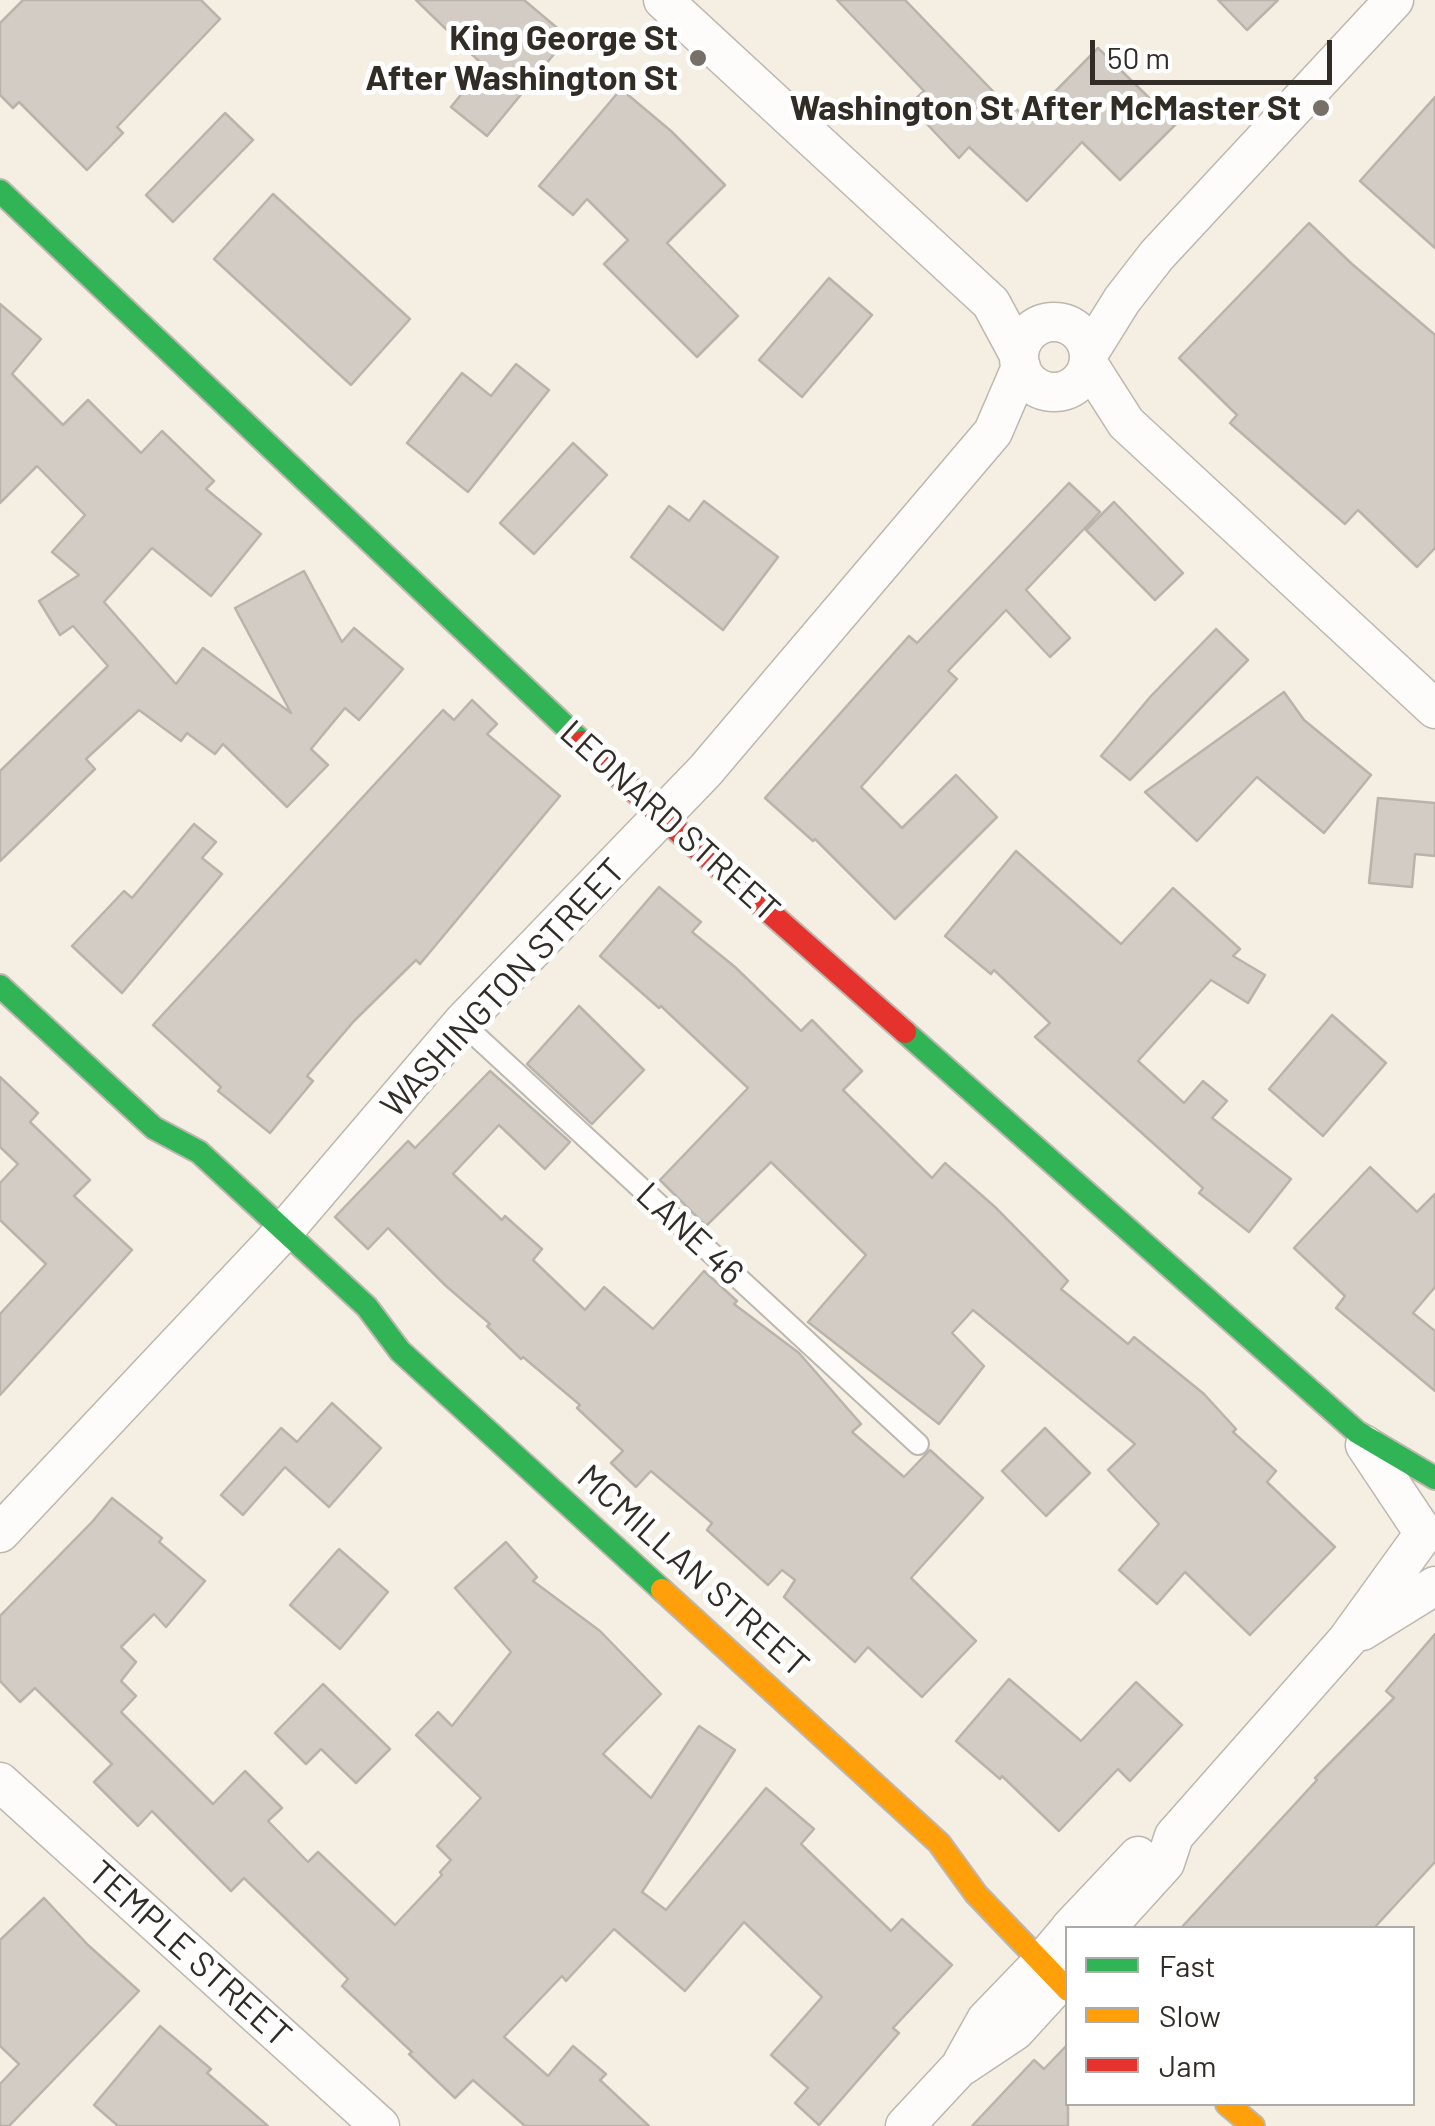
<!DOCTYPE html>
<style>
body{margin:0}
#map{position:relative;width:1435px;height:2126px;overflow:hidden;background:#f5eee3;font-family:Barlow,sans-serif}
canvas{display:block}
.legend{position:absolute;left:1065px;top:1926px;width:350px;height:180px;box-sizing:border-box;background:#fff;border:2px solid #adaba8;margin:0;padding:12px 18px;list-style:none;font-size:30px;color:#312c25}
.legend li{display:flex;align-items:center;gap:20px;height:50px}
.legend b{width:50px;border:2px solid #adaba8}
.scale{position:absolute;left:1090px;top:40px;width:242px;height:45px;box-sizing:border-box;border:5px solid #312c25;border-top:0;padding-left:12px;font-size:30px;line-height:35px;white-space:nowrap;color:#312c25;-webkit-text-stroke:8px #fff;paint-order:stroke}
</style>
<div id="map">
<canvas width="1435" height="2126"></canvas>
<ul class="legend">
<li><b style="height:12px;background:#30b455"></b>Fast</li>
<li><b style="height:12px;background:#ff9f0a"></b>Slow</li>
<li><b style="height:12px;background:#e5322d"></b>Jam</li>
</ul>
<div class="scale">50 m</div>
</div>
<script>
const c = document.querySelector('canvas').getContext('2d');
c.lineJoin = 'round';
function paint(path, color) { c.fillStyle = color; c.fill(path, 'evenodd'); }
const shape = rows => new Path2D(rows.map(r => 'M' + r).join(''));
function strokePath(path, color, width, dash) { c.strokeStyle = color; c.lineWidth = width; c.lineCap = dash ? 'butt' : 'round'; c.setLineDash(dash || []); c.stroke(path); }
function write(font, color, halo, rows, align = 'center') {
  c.font = font + ' Barlow,sans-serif'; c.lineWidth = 10; c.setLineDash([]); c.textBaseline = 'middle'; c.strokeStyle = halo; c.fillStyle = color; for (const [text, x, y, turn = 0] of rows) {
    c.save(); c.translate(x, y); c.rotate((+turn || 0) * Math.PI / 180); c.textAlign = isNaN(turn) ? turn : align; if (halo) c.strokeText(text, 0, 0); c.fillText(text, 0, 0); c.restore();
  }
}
const building = shape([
 [23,0,201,0,220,19,117,127,123,133,87,170,19,102,13,108,0,95,0,23,23,0],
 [416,0,524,0,568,37,487,136,451,107,484,66,416,0],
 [837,0,905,0,1011,110,1014,107,1028,119,1098,48,1176,124,1120,180,1082,142,1027,201,969,147,959,158,909,105,924,91,837,0],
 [1218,0,1278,0,1247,30,1218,0],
 [621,89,671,131,725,185,667,243,738,316,697,357,604,264,628,240,587,199,573,215,539,186,621,89],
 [1435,97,1435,248,1360,181,1435,97],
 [225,113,253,140,173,222,146,195,225,113],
 [273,194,410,319,351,385,214,259,273,194],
 [1309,223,1352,264,1435,335,1435,548,1417,567,1358,510,1345,524,1230,423,1237,415,1179,358,1309,223],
 [829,278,872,315,802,397,759,360,829,278],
 [0,304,41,339,12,374,63,425,88,400,141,453,162,431,214,481,206,489,261,534,211,596,152,548,104,602,176,684,203,648,291,713,235,608,304,571,342,642,354,628,403,669,359,720,345,708,311,749,328,765,287,807,223,744,215,754,187,733,181,741,139,710,86,759,95,769,0,861,0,771,108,666,73,626,60,635,39,601,79,575,52,552,85,515,37,466,0,503,0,304],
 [516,364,549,390,468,492,407,443,462,373,491,396,516,364],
 [573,443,607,475,534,554,500,523,573,443],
 [1069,483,1100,512,1026,590,1070,638,1050,657,1006,610,948,671,957,679,861,787,902,828,956,775,997,817,895,919,815,839,813,841,765,798,909,636,917,643,1069,483],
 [704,501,778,557,723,630,631,557,669,506,689,521,704,501],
 [1114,502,1183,573,1155,600,1086,530,1114,502],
 [1216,629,1248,660,1130,780,1101,756,1151,696,1216,629],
 [1284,692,1304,720,1371,775,1324,833,1257,777,1197,841,1145,792,1284,692],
 [472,700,497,724,487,734,560,796,420,964,416,960,354,1021,307,1076,313,1081,270,1133,218,1091,221,1087,153,1025,443,710,454,720,472,700],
 [1378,798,1435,803,1435,856,1415,854,1412,887,1369,883,1378,798],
 [194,824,216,842,202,858,222,874,122,993,72,946,124,891,132,898,194,824],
 [1016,851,1121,944,1173,888,1240,949,1233,956,1265,975,1248,1003,1211,980,1138,1061,1184,1103,1203,1081,1227,1101,1212,1118,1291,1179,1249,1232,1199,1193,1203,1188,1035,1037,1050,1023,994,970,991,974,945,936,1016,851],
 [659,887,701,922,692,932,735,967,801,1031,812,1020,862,1071,843,1090,932,1178,945,1163,995,1207,1068,1281,1061,1289,1128,1344,1134,1337,1204,1394,1236,1429,1233,1432,1276,1471,1267,1482,1335,1547,1250,1635,1185,1572,1157,1604,1119,1570,1159,1524,1108,1470,1135,1444,973,1310,952,1333,984,1366,939,1424,808,1322,866,1255,771,1162,706,1226,660,1180,748,1088,661,1006,659,1008,600,956,659,887],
 [579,1006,644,1070,592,1124,527,1064,579,1006],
 [1332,1015,1386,1063,1323,1136,1269,1089,1332,1015],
 [490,1071,570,1142,545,1169,499,1125,453,1174,502,1220,505,1216,542,1249,533,1260,585,1310,604,1287,653,1329,704,1271,737,1301,734,1304,799,1353,861,1424,852,1432,904,1477,930,1450,983,1498,911,1578,976,1641,922,1697,868,1647,855,1662,784,1597,795,1580,782,1570,768,1585,707,1530,712,1523,651,1471,636,1487,611,1463,623,1451,577,1408,580,1405,523,1357,521,1359,487,1326,490,1324,446,1286,388,1228,368,1249,335,1217,408,1141,415,1148,490,1071],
 [0,1077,38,1113,30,1122,90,1180,74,1196,132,1250,0,1395,0,1314,46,1264,0,1220,0,1183,18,1164,0,1147,0,1077],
 [1370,1167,1417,1212,1435,1194,1435,1287,1413,1313,1435,1331,1435,1391,1336,1308,1345,1296,1294,1248,1370,1167],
 [332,1403,381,1448,329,1507,285,1467,243,1515,221,1495,281,1428,297,1442,332,1403],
 [1045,1428,1090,1473,1046,1516,1002,1471,1045,1428],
 [112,1498,162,1538,159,1542,205,1581,166,1627,154,1614,121,1647,136,1662,121,1681,136,1696,121,1712,213,1804,245,1771,282,1808,268,1821,308,1862,318,1852,395,1925,442,1875,440,1872,451,1860,437,1846,481,1798,416,1735,438,1712,452,1726,511,1652,455,1588,506,1542,537,1577,533,1581,600,1631,661,1694,603,1754,651,1798,699,1726,735,1750,642,1892,666,1910,766,1788,814,1829,801,1844,891,1931,902,1919,952,1965,893,2028,899,2033,819,2125,795,2103,808,2088,771,2055,822,1997,744,1922,685,1991,614,1929,566,1981,562,1976,504,2037,548,2076,573,2046,606,2074,600,2080,649,2126,525,2126,473,2080,455,2098,409,2054,412,2052,342,1986,348,1979,244,1878,231,1891,152,1811,138,1826,94,1782,112,1764,35,1688,20,1702,0,1681,0,1616,92,1522,112,1498],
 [339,1549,388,1592,340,1649,290,1605,339,1549],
 [1435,1634,1435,1862,1374,1928,1181,1928,1317,1780,1315,1778,1394,1698,1386,1691,1435,1634],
 [1009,1679,1081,1741,1136,1682,1182,1725,1130,1781,1118,1769,1059,1831,1002,1776,1000,1779,956,1741,1009,1679],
 [323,1684,390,1749,356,1783,321,1749,306,1764,275,1733,323,1684],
 [44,1898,88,1945,139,1991,9,2126,0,2126,0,2084,19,2064,0,2046,0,1940,44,1898],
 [160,2026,211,2069,207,2073,268,2126,118,2126,94,2105,160,2026],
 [1068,2044,1068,2126,972,2126,1034,2060,1044,2069,1068,2044]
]);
paint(building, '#d2ccc4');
strokePath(building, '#b9b4ab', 2.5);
const lane = shape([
 [462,1023,918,1444]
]);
const street = shape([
 [663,0,991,303,1019,355],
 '1019 357a35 35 0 1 1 70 0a35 35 0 1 1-70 0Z',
 [1089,353,1122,300,1157,255,1394,0],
 [1089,365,1126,423,1435,709],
 [1365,1445,1419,1526],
 [0,1533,285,1230,462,1023,705,771,993,432,1021,367],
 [1362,1631,1435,1586],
 [0,1782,380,2126],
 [1070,1928,1138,1856],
 [1106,1928,1165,1863,1174,1836,1347,1640,1420,1539],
 [962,2063,986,2020,1041,1963,1068,1931],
 [905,2126,958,2069,1015,2031,1068,1973]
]);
const fast = shape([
 [0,191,582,742],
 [0,986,154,1128,199,1152,367,1307,400,1351,662,1590],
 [905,1032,1357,1432,1435,1478]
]);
const slow = shape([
 [662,1590,939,1843,976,1894,1068,1990],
 [1227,2104,1253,2126]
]);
const jam = shape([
 [582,742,663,818,905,1032]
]);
strokePath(lane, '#bcb7af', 24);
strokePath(street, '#bcb7af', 41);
strokePath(fast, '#bcb7af', 26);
strokePath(slow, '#bcb7af', 26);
strokePath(jam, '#bcb7af', 26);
strokePath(lane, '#fefcfb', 20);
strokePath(street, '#fefcfb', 38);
strokePath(fast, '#30b455', 22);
strokePath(slow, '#ff9f0a', 22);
strokePath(jam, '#e5322d', 22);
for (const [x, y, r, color] of [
 [698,58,10,"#767068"],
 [1321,108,10,"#767068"]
]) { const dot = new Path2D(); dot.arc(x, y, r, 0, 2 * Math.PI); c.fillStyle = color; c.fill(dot); strokePath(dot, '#fff', 4); }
write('bold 35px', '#312c25', '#fff', [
 ["King George St",678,38],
 ["After Washington St",678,78],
 ["Washington St After McMaster St",1301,108]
], 'right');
write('35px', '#312c25', '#fff', [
 ["LEONARD STREET",670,821,42],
 ["WASHINGTON STREET",503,988,-47],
 ["LANE 46",690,1234,43],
 ["MCMILLAN STREET",693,1571,42],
 ["TEMPLE STREET",190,1954,42]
]);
</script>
